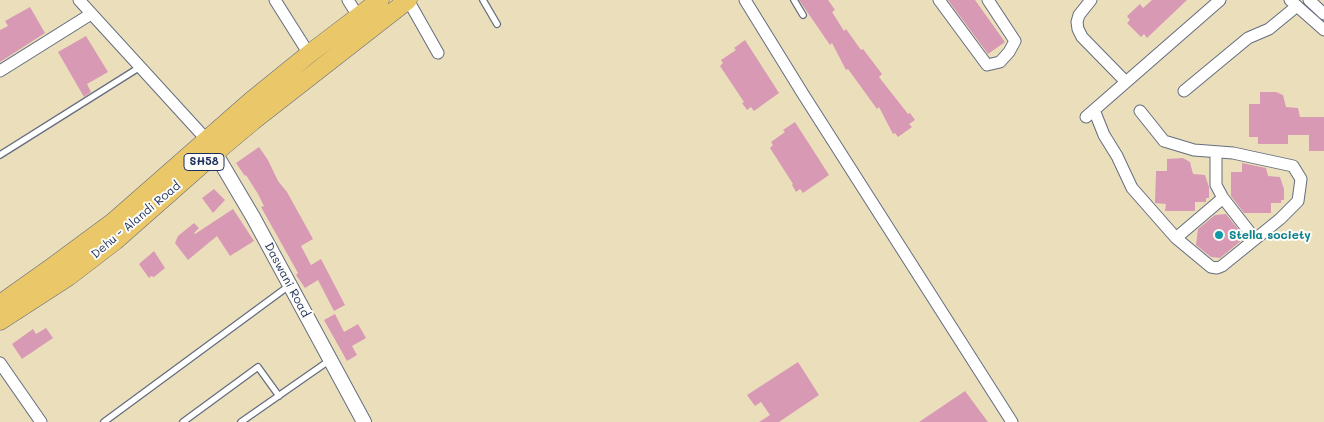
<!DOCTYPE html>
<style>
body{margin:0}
canvas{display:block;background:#ebdfbb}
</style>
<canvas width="1324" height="422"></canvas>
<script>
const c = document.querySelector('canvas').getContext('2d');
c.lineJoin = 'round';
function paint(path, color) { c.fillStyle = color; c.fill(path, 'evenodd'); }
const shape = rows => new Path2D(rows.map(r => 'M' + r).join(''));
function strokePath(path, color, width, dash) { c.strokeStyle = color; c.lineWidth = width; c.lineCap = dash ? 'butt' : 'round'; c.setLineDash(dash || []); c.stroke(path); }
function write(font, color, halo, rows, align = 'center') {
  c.font = font + ' Mali,sans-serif'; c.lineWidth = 4; c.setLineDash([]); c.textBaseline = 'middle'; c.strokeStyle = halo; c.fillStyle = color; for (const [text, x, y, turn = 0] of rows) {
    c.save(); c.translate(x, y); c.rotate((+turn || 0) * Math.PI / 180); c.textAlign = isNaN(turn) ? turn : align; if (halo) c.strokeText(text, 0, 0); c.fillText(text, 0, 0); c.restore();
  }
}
paint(shape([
 [799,0,828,0,835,10,832,12,844,31,846,29,861,50,863,49,882,74,879,77,908,114,910,113,915,120,909,124,912,127,898,137,895,133,893,134,879,107,877,109,848,69,846,70,832,43,830,45],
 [948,0,975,0,1005,42,988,54],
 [1152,0,1187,0,1147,38,1144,34,1141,37,1127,23,1130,20,1127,16,1140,4,1143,8],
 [30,7,45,33,0,62,0,30,8,26,5,21],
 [86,36,108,72,87,84,91,92,84,97,58,52],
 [745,40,779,93,754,111,751,107,747,110,742,103,744,102,720,66,723,63,721,60,736,50,734,48],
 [1260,92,1276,92,1283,95,1286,107,1298,108,1300,117,1324,117,1324,151,1309,151,1309,135,1288,135,1288,144,1258,144,1258,137,1249,137,1249,104,1260,104],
 [795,122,829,175,803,193,800,189,796,192,792,185,793,184,770,148,773,145,771,142,785,132,783,130],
 [259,147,268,160,278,181,287,192,313,239,301,246,311,265,321,259,345,305,334,311,318,280,305,288,296,275,298,273,261,207,264,206,258,194,246,175,245,176,236,163],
 [1183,158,1190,162,1193,174,1205,175,1209,187,1209,198,1206,198,1206,202,1195,202,1195,211,1165,211,1166,204,1155,203,1156,171,1167,171,1167,159],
 [1242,163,1266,168,1268,176,1280,177,1284,189,1284,200,1281,200,1281,203,1271,203,1271,213,1244,213,1231,196,1231,172,1242,172],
 [214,189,225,200,213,213,202,198],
 [233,209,254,241,230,256,217,236,188,260,175,243,178,236,194,223,199,228,194,233,195,234],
 [1226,214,1242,234,1242,240,1220,258,1211,257,1196,245,1198,229,1215,215],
 [154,251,165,268,154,277,151,276,149,278,139,264],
 [335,314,344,332,358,324,366,338,352,346,357,355,347,361,324,320],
 [46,328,53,338,22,359,12,344,33,329,36,334],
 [798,362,819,395,779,422,759,422,770,415,761,402,755,406,747,395],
 [965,391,988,422,919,422]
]), '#d899b4');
const service = shape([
 [483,0,497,24],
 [794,0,803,15],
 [0,155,140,67],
 [104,422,290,285],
 [183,422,258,367,279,396],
 [241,422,330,360]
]);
const minor = shape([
 [79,0,206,139],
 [275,0,309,54],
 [348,0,358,16],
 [408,0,438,53],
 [745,0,803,94,1012,422],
 [939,0,987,65,1000,62,1009,52,1015,41,988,0],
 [1091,0,1079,15,1077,22,1078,29,1082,37,1126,82],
 [1290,0,1324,30],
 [1309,0,1324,14],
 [0,71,91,14],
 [1184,91,1248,38,1269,29,1297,6],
 [1094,110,1104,135,1117,156,1132,188,1176,238,1211,267,1217,268,1222,266,1280,219,1298,201,1301,179,1293,166,1233,153,1194,150,1164,141,1140,111],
 [1086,117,1220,0],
 [1216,152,1216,185,1223,198,1255,239],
 [1176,238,1223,198],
 [0,363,41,422]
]);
const tertiary = shape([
 [211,146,253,217,364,422]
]);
const primary = shape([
 [0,304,52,267,113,222,251,101,309,54,380,0],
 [0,321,68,277,115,241,216,152,253,121,408,0]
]);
strokePath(service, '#646d7f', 8);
strokePath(minor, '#646d7f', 13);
strokePath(tertiary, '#646d7f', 16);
strokePath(primary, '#646d7f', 19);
strokePath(service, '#fff', 5.5);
strokePath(minor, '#fff', 11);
strokePath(tertiary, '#fff', 14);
strokePath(primary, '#eac769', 18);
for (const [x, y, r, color] of [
 [1219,235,5,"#0f9aa8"]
]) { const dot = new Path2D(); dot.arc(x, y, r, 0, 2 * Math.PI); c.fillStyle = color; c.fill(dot); strokePath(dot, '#fdfcf7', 2); }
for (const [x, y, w] of [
 [204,162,40]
]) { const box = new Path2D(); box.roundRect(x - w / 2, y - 8.5, w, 17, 4); c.fillStyle = '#fdfcf7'; c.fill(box); strokePath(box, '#1b2f5e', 1); }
write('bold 11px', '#1b2f5e', null, [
 ["SH58",204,162]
]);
write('12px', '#1b2f5e', '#fdfcf7', [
 ["Dehu - Alandi Road",136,220,-40],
 ["Daswani Road",287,280,62]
]);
write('bold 12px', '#0d838f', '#fdfcf7', [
 ["Stella society",1229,235]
], 'left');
</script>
